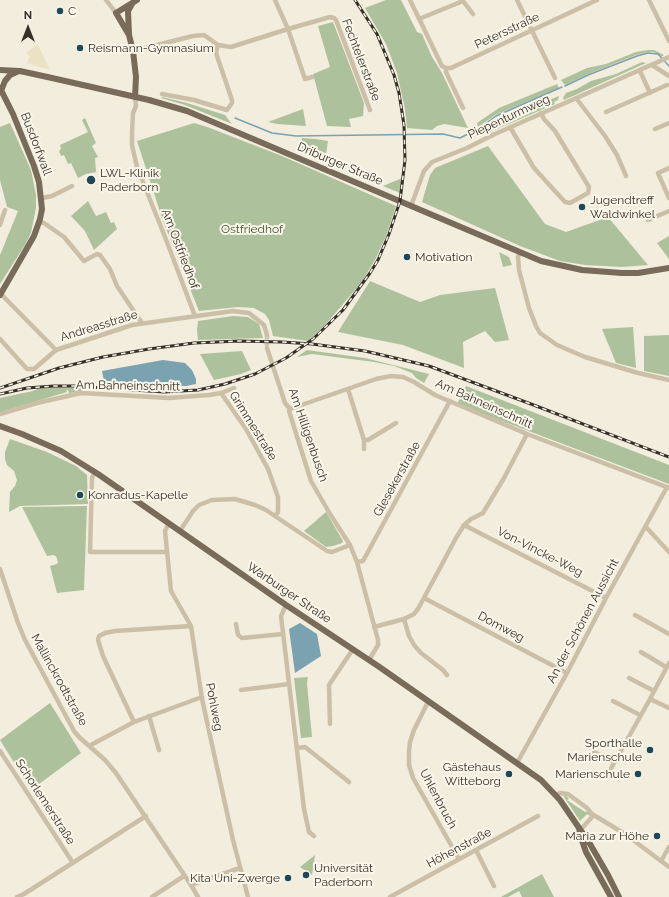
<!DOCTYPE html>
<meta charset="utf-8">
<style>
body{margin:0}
#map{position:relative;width:669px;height:897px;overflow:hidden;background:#f2eddc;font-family:Raleway,sans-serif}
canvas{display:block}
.north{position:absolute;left:8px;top:8px;width:40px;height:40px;-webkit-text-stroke:3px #faf6e9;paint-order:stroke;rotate:0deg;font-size:11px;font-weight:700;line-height:16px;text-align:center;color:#373028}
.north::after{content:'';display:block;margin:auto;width:14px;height:18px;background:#373028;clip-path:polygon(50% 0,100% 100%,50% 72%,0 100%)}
</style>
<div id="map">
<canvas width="669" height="897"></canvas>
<div class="north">N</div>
</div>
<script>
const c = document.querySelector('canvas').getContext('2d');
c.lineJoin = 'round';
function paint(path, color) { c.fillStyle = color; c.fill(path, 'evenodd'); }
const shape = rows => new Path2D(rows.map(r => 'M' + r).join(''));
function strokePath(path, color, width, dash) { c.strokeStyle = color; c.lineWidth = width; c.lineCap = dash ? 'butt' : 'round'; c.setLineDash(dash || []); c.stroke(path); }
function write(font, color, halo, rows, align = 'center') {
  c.font = font + ' Raleway,sans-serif'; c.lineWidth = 4; c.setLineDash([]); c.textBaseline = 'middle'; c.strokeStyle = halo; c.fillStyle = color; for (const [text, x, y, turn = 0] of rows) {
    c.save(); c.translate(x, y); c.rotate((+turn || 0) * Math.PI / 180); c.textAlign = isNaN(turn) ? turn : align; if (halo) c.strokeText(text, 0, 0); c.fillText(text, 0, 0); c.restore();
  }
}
paint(shape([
 [386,0,401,0,417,32,422,34,432,57,442,73,468,128,444,124,437,126,432,130,407,128,405,109,397,73,386,44,365,8],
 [333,22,364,103,363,116,349,119,351,127,327,126,313,74,330,67,318,26],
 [648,50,654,50,664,55,661,57,654,52,648,52,636,55,588,74,565,85,561,80,587,68,606,64,636,52],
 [642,62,646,63,564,100,563,98,566,93,577,89,591,81,616,74],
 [557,84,559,88,495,115,478,127,477,123,499,108],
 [559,96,558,100,554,102,555,104,495,130,489,128,498,121],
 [162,97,187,103,225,115,232,124,185,105,161,98],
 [303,109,306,126,277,124,268,122],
 [85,118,96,143,92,146,98,157,95,158,96,172,86,174,78,178,71,163,68,164,64,155,61,156,59,151,61,149,60,145,88,132,82,120],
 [10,123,31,170,36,195,36,208,31,233,25,245,0,284,0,255,18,211,7,207,0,180,0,127],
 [194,123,210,128,282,156,396,206,386,236,375,260,361,283,326,324,308,341,273,336,269,320,265,314,254,308,238,307,199,311,163,221,137,141],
 [302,138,316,139,328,141,326,155,323,154,322,156,300,148],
 [488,146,545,224,566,232,608,217,648,265,622,267,585,265,560,261,520,246,422,202,430,175,435,168],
 [402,178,400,193,383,186],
 [88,201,96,216,106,212,111,223,114,222,117,229,94,250,85,231,71,216],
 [669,236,669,259,657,243],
 [499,252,509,257,512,265,503,267],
 [370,281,420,302,440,295,495,288,509,340,495,342,485,331,463,342,464,368,403,345,338,332],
 [233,316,248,317,259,324,263,338,198,340,197,330,198,321],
 [633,327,636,368,616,363,602,329],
 [669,335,669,376,644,371,644,336],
 [307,350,365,358,429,374,424,383,416,378,412,373,394,366,374,362,312,354,297,357],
 [242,351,251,370,241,374,214,380,200,354],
 [466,386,669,465,669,484,457,404],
 [54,387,83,388,83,391,69,393,68,390,66,390,67,392,7,410,0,413,0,398,33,391,37,389],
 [10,439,47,452,76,466,87,475,88,504,20,506,9,512,10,492,15,486,17,480,14,471,7,465,5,459,5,452],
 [87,506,84,590,57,593,50,566,57,564,58,562,56,556,53,555,47,556,22,507],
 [326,512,343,541,342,543,333,546,326,547,304,531],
 [308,677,307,683,312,737,301,738,294,678],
 [50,703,81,753,31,790,0,740],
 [565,795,569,799,567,800,585,812,589,811,590,816,587,814,580,821,564,797],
 [315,855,312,875,300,867],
 [542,874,554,897,522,897,519,891,508,897,501,897]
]), '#adc29c');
paint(shape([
 [38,44,39,47,50,70,27,63,30,56,27,54,27,52]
]), '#eae2c3');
paint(shape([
 [163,360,185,363,192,370,196,379,196,384,186,386,147,386,104,381,102,371],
 [300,623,317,634,321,656,295,673,289,629]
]), '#7ba2b0');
strokePath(shape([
 [565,86,588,75,637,56,648,53,658,54,669,66],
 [235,118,272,133,296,136,443,134,460,138,478,129,496,116,562,87]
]), '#7ba2b0', 1.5);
strokePath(shape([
 [267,335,267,348]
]), '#cdc7b8', 4.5, [4.5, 2]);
strokePath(shape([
 [106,0,116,13],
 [275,0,288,29,305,79,312,77],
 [410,0,442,66,446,68],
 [517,0,555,78],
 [649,0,669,41],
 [419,19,463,1,473,14],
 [133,51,193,36,204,35,218,45,231,47,288,29,330,17,334,18,336,20,370,110],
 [652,65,669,76],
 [446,68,451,68,597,0],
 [446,68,446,72,463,108],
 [640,71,650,93],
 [162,94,194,100,227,110,232,103,232,100,217,56,216,52,218,45],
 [135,97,136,106,133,113,132,133,132,145,137,167,165,237,195,316],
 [576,98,605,136,617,155,626,176],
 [606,112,667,85],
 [510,127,534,168,565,202,570,203,588,193,589,187,555,131,544,119,541,113],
 [655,129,669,123],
 [669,168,658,173,669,198],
 [42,198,52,196,72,186],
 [411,206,424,171,432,162,467,148,495,134,669,57],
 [648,220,669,211],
 [39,222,44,223,64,237,84,261,97,254,100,255,110,269,117,286,142,323],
 [0,225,5,210],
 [520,253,518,257,519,270,529,308,536,326,540,333,557,345,585,357,638,373,669,380],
 [1,294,56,350,132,325,233,311,249,313,264,325,267,335],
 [0,339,27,369,34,369,56,350],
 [267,348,285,403,290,409,289,411,311,481,330,514,350,545,357,562,378,640,378,645,369,660],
 [348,389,364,440,368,440,396,423],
 [221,393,246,429,268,469,278,497,278,512,275,516],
 [290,409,376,379,391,376,403,377,414,382,435,395,527,434,669,488],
 [0,414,37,403,81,393,169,398,209,395,221,393,234,388],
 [364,449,364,440],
 [95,472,92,478,90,552,167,552],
 [169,523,165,531,171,591,191,626,202,699,233,840,248,897],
 [464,525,606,598],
 [646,527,669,552],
 [180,531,193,511,199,505,212,500,235,499,255,505,266,510,327,551,332,552,350,545],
 [357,562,363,561,450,401],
 [0,569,18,623,25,640,74,731,79,737,105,760,116,773,191,885,198,897],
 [424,598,567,673],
 [286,605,281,616,304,809,309,832,314,836],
 [635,615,669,634],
 [404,619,409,636,414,645,421,653,443,670,447,675],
 [236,624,238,635,242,638,283,634],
 [374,627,404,619,414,614,418,609,456,538,464,525,471,519,483,513,504,478,527,434],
 [641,652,666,667],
 [629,678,654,691],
 [241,690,289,684],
 [650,699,669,708],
 [613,701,640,715],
 [428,702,414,730,410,742,409,751,409,765,413,778,459,859],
 [149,716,159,750],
 [134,722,103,656,98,640,99,636,105,633,115,631,191,626],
 [330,724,329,685,353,649],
 [89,746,134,722,202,697],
 [297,748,305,747,349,782],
 [0,751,73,863],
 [594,752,614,762],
 [517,763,567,673,606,598,667,487],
 [604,777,609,772,650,699,669,663],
 [556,795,560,793,568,794,587,808,592,814,625,834,669,867],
 [578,829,583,827,592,817,592,814],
 [476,850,494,886],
 [661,861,669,847],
 [191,885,240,868],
 [17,897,24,894,146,816],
 [152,897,184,876],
 [390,897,538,816]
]), '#cbbfa8', 4.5);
strokePath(shape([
 [129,34,128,11,132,4],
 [0,70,20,71,52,78,149,100,187,111,541,261,582,270,622,273,638,273,669,268],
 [0,88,13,114,34,166,39,182,42,209,40,219,34,236,0,295],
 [1,91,5,81,10,75,19,71],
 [135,97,136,77,133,51,129,35,116,13,137,0],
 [0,426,22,434,61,451,98,474,286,605,378,666,541,780,560,800,590,844,608,875,619,897],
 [579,832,586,852,611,897]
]), '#796b59', 6);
const rail = shape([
 [0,388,59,368,103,357,149,349,194,343,239,341,282,342,312,344,365,351,429,366,531,404,669,457],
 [0,394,27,388,54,386,74,386,164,392,198,390,225,384,255,374,286,358,313,339,343,310,370,273,378,260,389,234,400,201,405,160,404,125,399,93,394,75,377,34,355,0]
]);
strokePath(rail, '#373028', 3);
strokePath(rail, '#faf6e9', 1.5, [4.5]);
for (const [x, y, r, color] of [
 [60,11,4,"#1d4859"],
 [80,48,4,"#1d4859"],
 [91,180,5,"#1d4859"],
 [582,207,4,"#1d4859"],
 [407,257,4,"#1d4859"],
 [80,495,4,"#1d4859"],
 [650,750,4,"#1d4859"],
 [509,774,4,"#1d4859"],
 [638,774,4,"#1d4859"],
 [657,836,4,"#1d4859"],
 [306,875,4,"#1d4859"],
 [288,878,4,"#1d4859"]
]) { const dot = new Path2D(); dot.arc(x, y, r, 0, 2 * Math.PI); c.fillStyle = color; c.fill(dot); strokePath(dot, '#faf6e9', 1.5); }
write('12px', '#373028', '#faf6e9', [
 ["C",68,11],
 ["Reismann-Gymnasium",88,48],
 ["LWL-Klinik",100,173],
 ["Paderborn",100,187],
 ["Jugendtreff",590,200],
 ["Waldwinkel",590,214],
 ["Motivation",415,257],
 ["Konradus-Kapelle",88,495],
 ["Sporthalle",642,743,"right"],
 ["Marienschule",642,757,"right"],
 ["Gästehaus",501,767,"right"],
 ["Witteborg",501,781,"right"],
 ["Marienschule",630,774,"right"],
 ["Maria zur Höhe",649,836,"right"],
 ["Universität",314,868],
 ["Paderborn",314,882],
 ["Kita Uni-Zwerge",280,878,"right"]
], 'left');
write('12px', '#373028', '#faf6e9', [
 ["Petersstraße",507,31,-25],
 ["Fechtelerstraße",361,60,69],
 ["Piepenturmweg",509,117,-25],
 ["Busdorfwall",36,144,69],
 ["Driburger Straße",340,164,23],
 ["Am Ostfriedhof",180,249,69],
 ["Andreasstraße",99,326,-17],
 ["Am Bahneinschnitt",128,386,1],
 ["Am Bahneinschnitt",484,404,24],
 ["Grimmestraße",253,426,58],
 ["Am Hilligenbusch",308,435,71],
 ["Glesekerstraße",397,479,-61],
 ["Von-Vincke-Weg",540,552,27],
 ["Warburger Straße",289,593,34],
 ["An der Schönen Aussicht",583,621,-62],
 ["Domweg",501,627,28],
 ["Mallinckrodtstraße",59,680,61],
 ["Pohlweg",214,707,79],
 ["Uhlenbruch",438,799,62],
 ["Schorlemerstraße",45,802,57],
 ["Höhenstraße",459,848,-28]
]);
write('12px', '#3d562c', '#faf6e9', [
 ["Ostfriedhof",252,229]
]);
</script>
